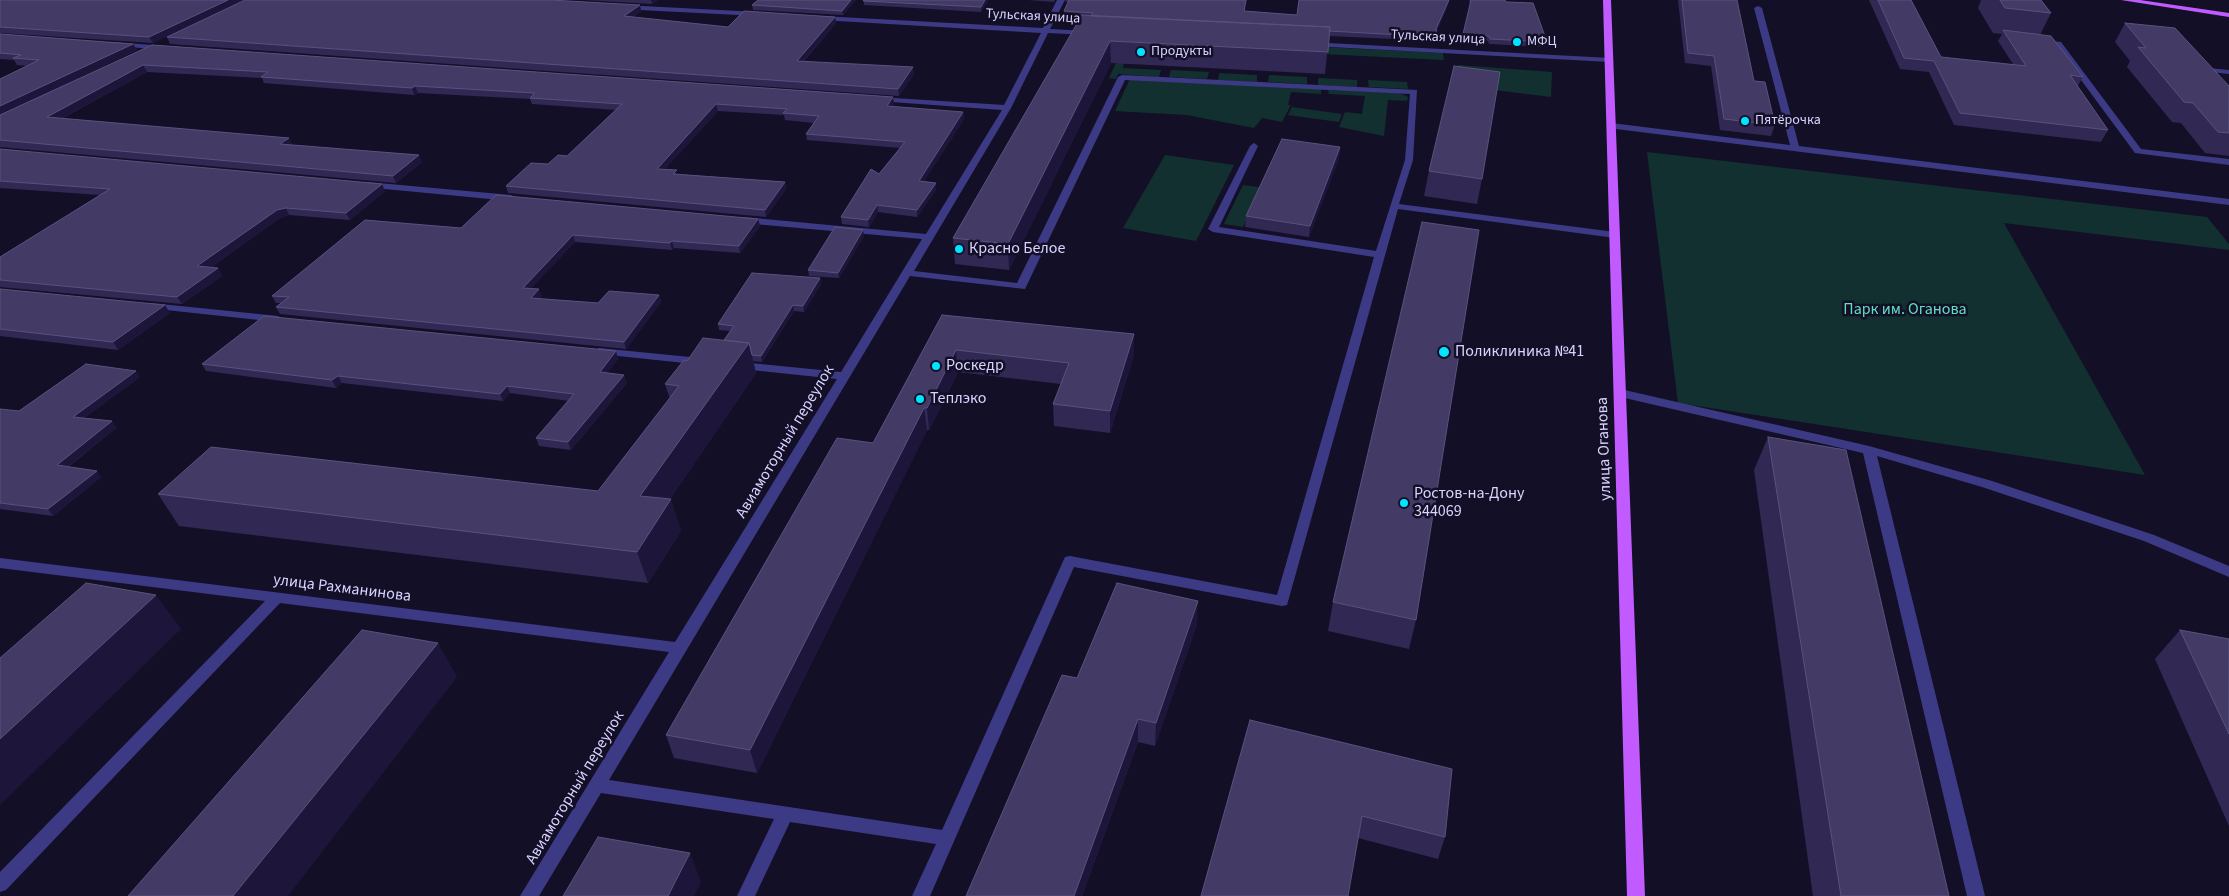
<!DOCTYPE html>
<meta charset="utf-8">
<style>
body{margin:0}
canvas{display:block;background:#130f26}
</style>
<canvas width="2229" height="896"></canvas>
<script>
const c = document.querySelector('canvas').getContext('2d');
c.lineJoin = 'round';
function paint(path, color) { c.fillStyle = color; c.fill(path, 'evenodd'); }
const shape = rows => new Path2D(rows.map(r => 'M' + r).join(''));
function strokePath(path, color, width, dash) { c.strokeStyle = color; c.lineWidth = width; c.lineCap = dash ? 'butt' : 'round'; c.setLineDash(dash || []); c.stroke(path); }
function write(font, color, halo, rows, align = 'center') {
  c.font = font + ' "Source Sans 3",sans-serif'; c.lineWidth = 5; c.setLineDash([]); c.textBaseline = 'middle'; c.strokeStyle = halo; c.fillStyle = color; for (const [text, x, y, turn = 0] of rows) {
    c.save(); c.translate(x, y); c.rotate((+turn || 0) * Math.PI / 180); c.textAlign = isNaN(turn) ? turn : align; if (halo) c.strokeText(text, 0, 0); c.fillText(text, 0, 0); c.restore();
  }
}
paint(shape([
 [1138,38,1443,53,1444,60,1136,45],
 [1120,54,1125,57,1123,68,1161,70,1159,77,1118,74,1116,79,1109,78],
 [1458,65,1552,72,1551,97,1462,86],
 [1171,70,1209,72,1207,79,1169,77],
 [1219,73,1257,75,1257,82,1218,80],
 [1269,75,1307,77,1307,84,1268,82],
 [1318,78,1357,80,1357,87,1318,85],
 [1130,79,1321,89,1321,94,1291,92,1288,105,1291,105,1282,122,1262,118,1254,128,1187,115,1115,111],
 [1368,80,1407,82,1408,89,1369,87],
 [1328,90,1399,93,1408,97,1407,101,1388,100,1384,136,1339,127,1345,112,1362,114,1365,96,1329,94],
 [1292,107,1342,114,1339,122,1288,115],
 [1647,152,2207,217,2229,244,2229,250,2004,223,2145,475,1678,403],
 [1165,155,1234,165,1196,241,1123,228],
 [1243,185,1279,190,1253,206,1243,227,1224,224]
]), '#12302f');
paint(shape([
 [1057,0,1065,0,1050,29,1088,31,1092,33,1088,35,1048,33,1011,108,914,271,1017,283,1118,77,1122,75,1417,90,1413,160,1399,204,1615,232,1620,235,1615,238,1398,209,1287,605,1282,606,1074,567,930,896,912,896,936,844,790,822,755,896,737,896,774,819,601,793,539,896,520,896,669,652,280,603,6,890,0,892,0,872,265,601,0,568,0,558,675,642,837,379,599,354,593,351,599,348,841,372,922,239,743,223,738,220,743,217,926,234,1002,110,878,101,874,99,878,97,1004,105,1041,33,821,20,817,18,821,16,1043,28,1057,0],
 [1125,80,1410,94,1405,160,1376,251,1219,227,1258,146,1254,143,1250,146,1208,229,1213,232,1374,257,1277,595,1070,556,1065,557,942,830,609,780,910,276,1025,289,1125,80],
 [623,5,758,12,762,14,758,16,620,9,619,7,623,5],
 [1758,6,1762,8,1799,146,2229,199,2229,205,1608,128,1608,124,1611,123,1790,145,1754,8,1758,6],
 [2038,40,2061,42,2141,149,2229,159,2229,165,2135,153,2056,46,2038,44,2038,40],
 [114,42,165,46,169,48,165,50,117,46,114,46,114,42],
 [1309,42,1610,58,1614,60,1610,62,1312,46,1309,46,1309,42],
 [2198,67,2229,70,2229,74,2201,71,2197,69,2198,67],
 [367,182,511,195,516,198,511,201,364,187,362,185,367,182],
 [151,303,278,316,283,319,278,322,147,308,146,306,147,304,151,303],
 [1620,389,1869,446,1992,481,2154,535,2229,566,2229,577,2144,541,1982,487,1877,456,1985,896,1967,896,1863,453,1616,396,1614,393,1620,389]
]), '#3d3a85');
paint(shape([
 [1603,0,1611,0,1645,896,1627,896,1603,0],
 [2121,0,2140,0,2229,13,2229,17,2121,0]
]), '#c25bff');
paint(shape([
 [0,0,243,0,153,43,0,33],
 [584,0,658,0,652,4],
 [758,0,856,0,843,15,753,10,752,5],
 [864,0,988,0,981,12,864,5],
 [1028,0,1055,0,1054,2],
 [1065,0,1247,0,1244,11,1297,15,1449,0,1448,4,1437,31,1438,37,1437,41,1329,36,1325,74,1111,63,1009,270,955,264,953,238,1081,17,1064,16,1064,11,1068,2,1066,2],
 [1469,0,1505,0,1506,2,1547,42,1545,47,1489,44,1488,41,1462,39,1470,5],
 [1678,0,1737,0,1754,81,1775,125,1771,136,1720,130,1711,66,1685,63],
 [1869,0,1911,0,1941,57,2013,64,1998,41,2002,34,1993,33,1978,8,1981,0,2041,0,2051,13,2040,35,2083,77,2077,87,2108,130,2101,142,1954,125,1929,72,1900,69],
 [640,5,641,11,633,17,728,27,835,17,836,23,804,61,914,74,899,96,170,44,167,37],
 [2125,23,2229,86,2229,156,2205,153,2181,123,2172,122,2127,67,2130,61,2115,42],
 [0,34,133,44,137,50,12,109,152,45,893,97,894,104,892,107,963,112,964,119,924,181,936,183,936,190,917,217,878,212,869,227,842,224,841,217,879,174,900,148,807,140,806,134,814,123,785,120,784,115,718,111,665,169,678,174,785,182,786,189,766,217,508,193,506,186,548,164,567,156,616,110,532,104,530,99,418,93,414,95,264,83,262,78,147,72,61,119,293,145,292,145,422,162,396,183,0,147,0,79,28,66,17,65,14,60,0,59],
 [1340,147,1339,158,1309,237,1245,227,1246,216],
 [0,149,385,191,350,220,289,215,280,218,210,268,218,268,222,276,182,304,0,287,0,257,100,195,0,188],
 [1429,171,1482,179,1477,204,1424,196],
 [758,219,760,226,740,253,674,248,672,250,575,242,531,288,542,296,539,299,598,303,659,295,661,302,626,349,280,314,276,307,281,303,276,303,272,296,461,228],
 [863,230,864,236,839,278,809,276,808,270],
 [820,278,821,284,804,312,794,311,762,362,753,361,756,373,670,499,681,531,648,583,179,526,158,494,598,491,670,399,665,384,687,361,724,340,730,331,719,330,718,324],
 [0,289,170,313,118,350,0,336],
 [942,315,1134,334,1134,355,1110,433,1054,426,1053,404,1061,384,958,372,929,430,927,430,757,773,674,758,666,735,873,443],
 [618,359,607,373,627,383,571,450,539,446,536,438,569,401,510,393,503,401,342,383,336,388,206,371,202,364],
 [140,377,84,418,112,421,116,428,68,467,101,477,53,516,0,509,0,409,19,411],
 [1768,437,1949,896,1813,896,1754,470],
 [1333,602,1416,620,1409,649,1328,631],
 [1197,624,1155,746,1138,742,1082,896,966,896,1077,678],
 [2180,630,2229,639,2229,826,2155,659],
 [1250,720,1445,837,1438,859,1358,838]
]), '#312854');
paint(shape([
 [228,0,243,0,153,43,149,37],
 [651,0,658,0,652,4],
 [851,0,856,0,843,15,842,11],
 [985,0,988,0,981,12,981,7],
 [1449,0,1448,4,1436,34,1436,29],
 [640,5,641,11,625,22,624,16],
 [835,17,836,23,798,67,797,61],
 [1110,41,1111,63,1009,270,1008,244],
 [133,44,137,50,0,115,0,106],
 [143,65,147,72,51,124,47,117],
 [913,67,914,74,899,96,898,89],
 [415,86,418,93,414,95,412,88],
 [893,97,894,104,888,113,887,106],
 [716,104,718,111,659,176,657,169],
 [963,112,964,119,920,188,919,181],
 [289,138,293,145,283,151,280,144],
 [1340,147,1339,158,1309,237,1310,226],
 [419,155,422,162,396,183,393,176],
 [785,182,786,189,766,217,765,210],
 [936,183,936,190,917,217,917,210],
 [382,184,385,191,350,220,346,213],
 [877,205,878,212,869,227,868,220],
 [286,208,289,215,280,218,201,274,197,266,277,210],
 [758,219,760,226,740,253,739,246],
 [863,230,864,236,839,278,838,273],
 [573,235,575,242,526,294,523,288],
 [672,241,674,248,672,250,670,243],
 [218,268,222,276,182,304,177,297],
 [820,278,821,284,804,312,803,306],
 [539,289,542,296,534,305,531,298],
 [659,295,661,302,626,349,624,342],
 [165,305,170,313,118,350,113,342],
 [793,305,794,311,762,362,761,356],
 [1134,334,1134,355,1110,433,1110,411],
 [749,343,756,373,651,527,640,496],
 [956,350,958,372,929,430,927,408],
 [616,351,618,359,602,380,600,372],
 [136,371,140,377,77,423,73,417],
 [624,375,627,383,571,450,568,442],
 [338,376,342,383,336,388,332,380],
 [507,386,510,393,503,401,500,394],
 [924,408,927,430,757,773,750,750],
 [112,421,116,428,62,471,57,465],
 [97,471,101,477,53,516,48,509],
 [671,499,681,531,648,583,637,552],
 [156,595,181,629,0,805,0,739],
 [1198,601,1197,624,1155,746,1156,723],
 [438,643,457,677,288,896,233,896],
 [1138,719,1138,742,1082,896,1074,896],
 [690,853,701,882,694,896,668,896]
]), '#1d163a');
const building = shape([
 [0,0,228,0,149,37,0,27,0,0],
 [245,0,550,0,640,5,624,16,728,27,744,11,835,17,797,61,913,67,898,89,167,37,245,0],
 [758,0,851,0,842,11,752,5,758,0],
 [864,0,985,0,981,7,863,1,864,0],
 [1069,0,1246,0,1244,11,1297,15,1299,0,1449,0,1436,29,1438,37,1329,31,1330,27,1091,16,1093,13,1064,11,1069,0],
 [1471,0,1505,0,1506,2,1533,3,1547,42,1490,39,1489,36,1463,34,1471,0],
 [1682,0,1737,0,1754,81,1765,82,1775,125,1724,119,1714,56,1688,53,1682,0],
 [1878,0,1911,0,1941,57,2026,66,2003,30,2051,36,2083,77,2070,75,2108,130,1960,113,1934,61,1904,58,1878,0],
 [2000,0,2041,0,2051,13,2005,8,2000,0],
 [1082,15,1330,27,1328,52,1110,41,1008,244,953,238,1082,15],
 [2125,23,2175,28,2229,86,2229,133,2218,132,2193,103,2184,102,2138,47,2146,48,2125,23],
 [0,34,133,44,0,106,0,79,39,60,13,58,21,55,0,53,0,34],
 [152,45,893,97,887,106,963,112,919,181,936,183,917,210,877,205,868,220,841,217,871,169,879,174,905,142,806,134,819,116,783,113,787,109,716,104,657,169,677,170,673,174,785,182,765,210,506,186,531,163,548,164,558,155,567,156,622,104,530,98,535,93,415,86,412,88,261,77,268,72,143,65,47,117,289,138,280,144,419,155,393,176,0,140,0,115,152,45],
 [1454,66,1500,72,1482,179,1429,171,1454,66],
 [1282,139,1340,147,1310,226,1246,216,1282,139],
 [0,149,382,184,346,213,286,208,277,210,197,266,218,268,177,297,0,280,0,257,110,189,0,181,0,149],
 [496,195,758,219,739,246,672,241,670,243,573,235,523,288,539,289,531,298,598,303,609,291,659,295,624,342,276,307,289,297,272,296,365,220,461,228,496,195],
 [1422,222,1479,230,1416,620,1333,602,1422,222],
 [835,227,863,230,838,273,808,270,835,227],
 [752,273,820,278,803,306,793,305,761,356,752,355,749,343,724,340,734,326,718,324,752,273],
 [0,289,165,305,113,342,0,329,0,289],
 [942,315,1134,334,1110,411,1053,404,1069,363,956,350,927,408,924,408,750,750,666,735,837,438,873,443,942,315],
 [264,316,616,351,600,372,624,375,568,442,536,438,574,394,507,386,500,394,338,376,332,380,202,364,264,316],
 [703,338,749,343,640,496,671,499,637,552,158,494,211,447,598,491,679,386,665,384,684,360,687,361,703,338],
 [86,364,136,371,73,417,112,421,57,465,97,471,48,509,0,503,0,409,19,411,86,364],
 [1768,437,1846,450,1949,896,1841,896,1768,437],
 [86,583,156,595,0,739,0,658,86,583],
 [1117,583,1198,601,1156,723,1138,719,1074,896,966,896,1062,675,1077,678,1117,583],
 [362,630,438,643,233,896,128,896,362,630],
 [2180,630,2229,639,2229,734,2180,630],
 [1250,720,1452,769,1445,837,1362,816,1348,896,1201,896,1250,720],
 [598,837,690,853,668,896,563,896,598,837]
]);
paint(building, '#433a66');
strokePath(building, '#5a527e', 1);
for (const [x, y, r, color] of [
 [1517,42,5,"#00e5ff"],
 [1141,52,5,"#00e5ff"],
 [1745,121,5,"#00e5ff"],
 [959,249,5,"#00e5ff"],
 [1444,352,6,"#00e5ff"],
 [936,366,5,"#00e5ff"],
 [920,399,5,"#00e5ff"],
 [1404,503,5,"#00e5ff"]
]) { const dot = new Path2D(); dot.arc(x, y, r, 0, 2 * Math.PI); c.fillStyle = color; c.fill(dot); strokePath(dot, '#130f26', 2); }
write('14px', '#d9d4ff', '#130f26', [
 ["Тульская улица",1033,17,3],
 ["Тульская улица",1438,38,3]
]);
write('14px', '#d9d4ff', '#130f26', [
 ["МФЦ",1527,42],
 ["Продукты",1151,52],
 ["Пятёрочка",1755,121]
], 'left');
write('16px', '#d9d4ff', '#130f26', [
 ["Красно Белое",969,249],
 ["Поликлиника №41",1455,352],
 ["Роскедр",946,366],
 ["Теплэко",930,399],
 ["Ростов-на-Дону",1414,494],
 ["344069",1414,512]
], 'left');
write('16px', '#5fe0c0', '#130f26', [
 ["Парк им. Оганова",1905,310]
]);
write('16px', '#d9d4ff', '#130f26', [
 ["Авиамоторный переулок",786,442,-59],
 ["улица Оганова",1605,449,-92],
 ["улица Рахманинова",342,589,7],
 ["Авиамоторный переулок",576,788,-59]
]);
</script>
